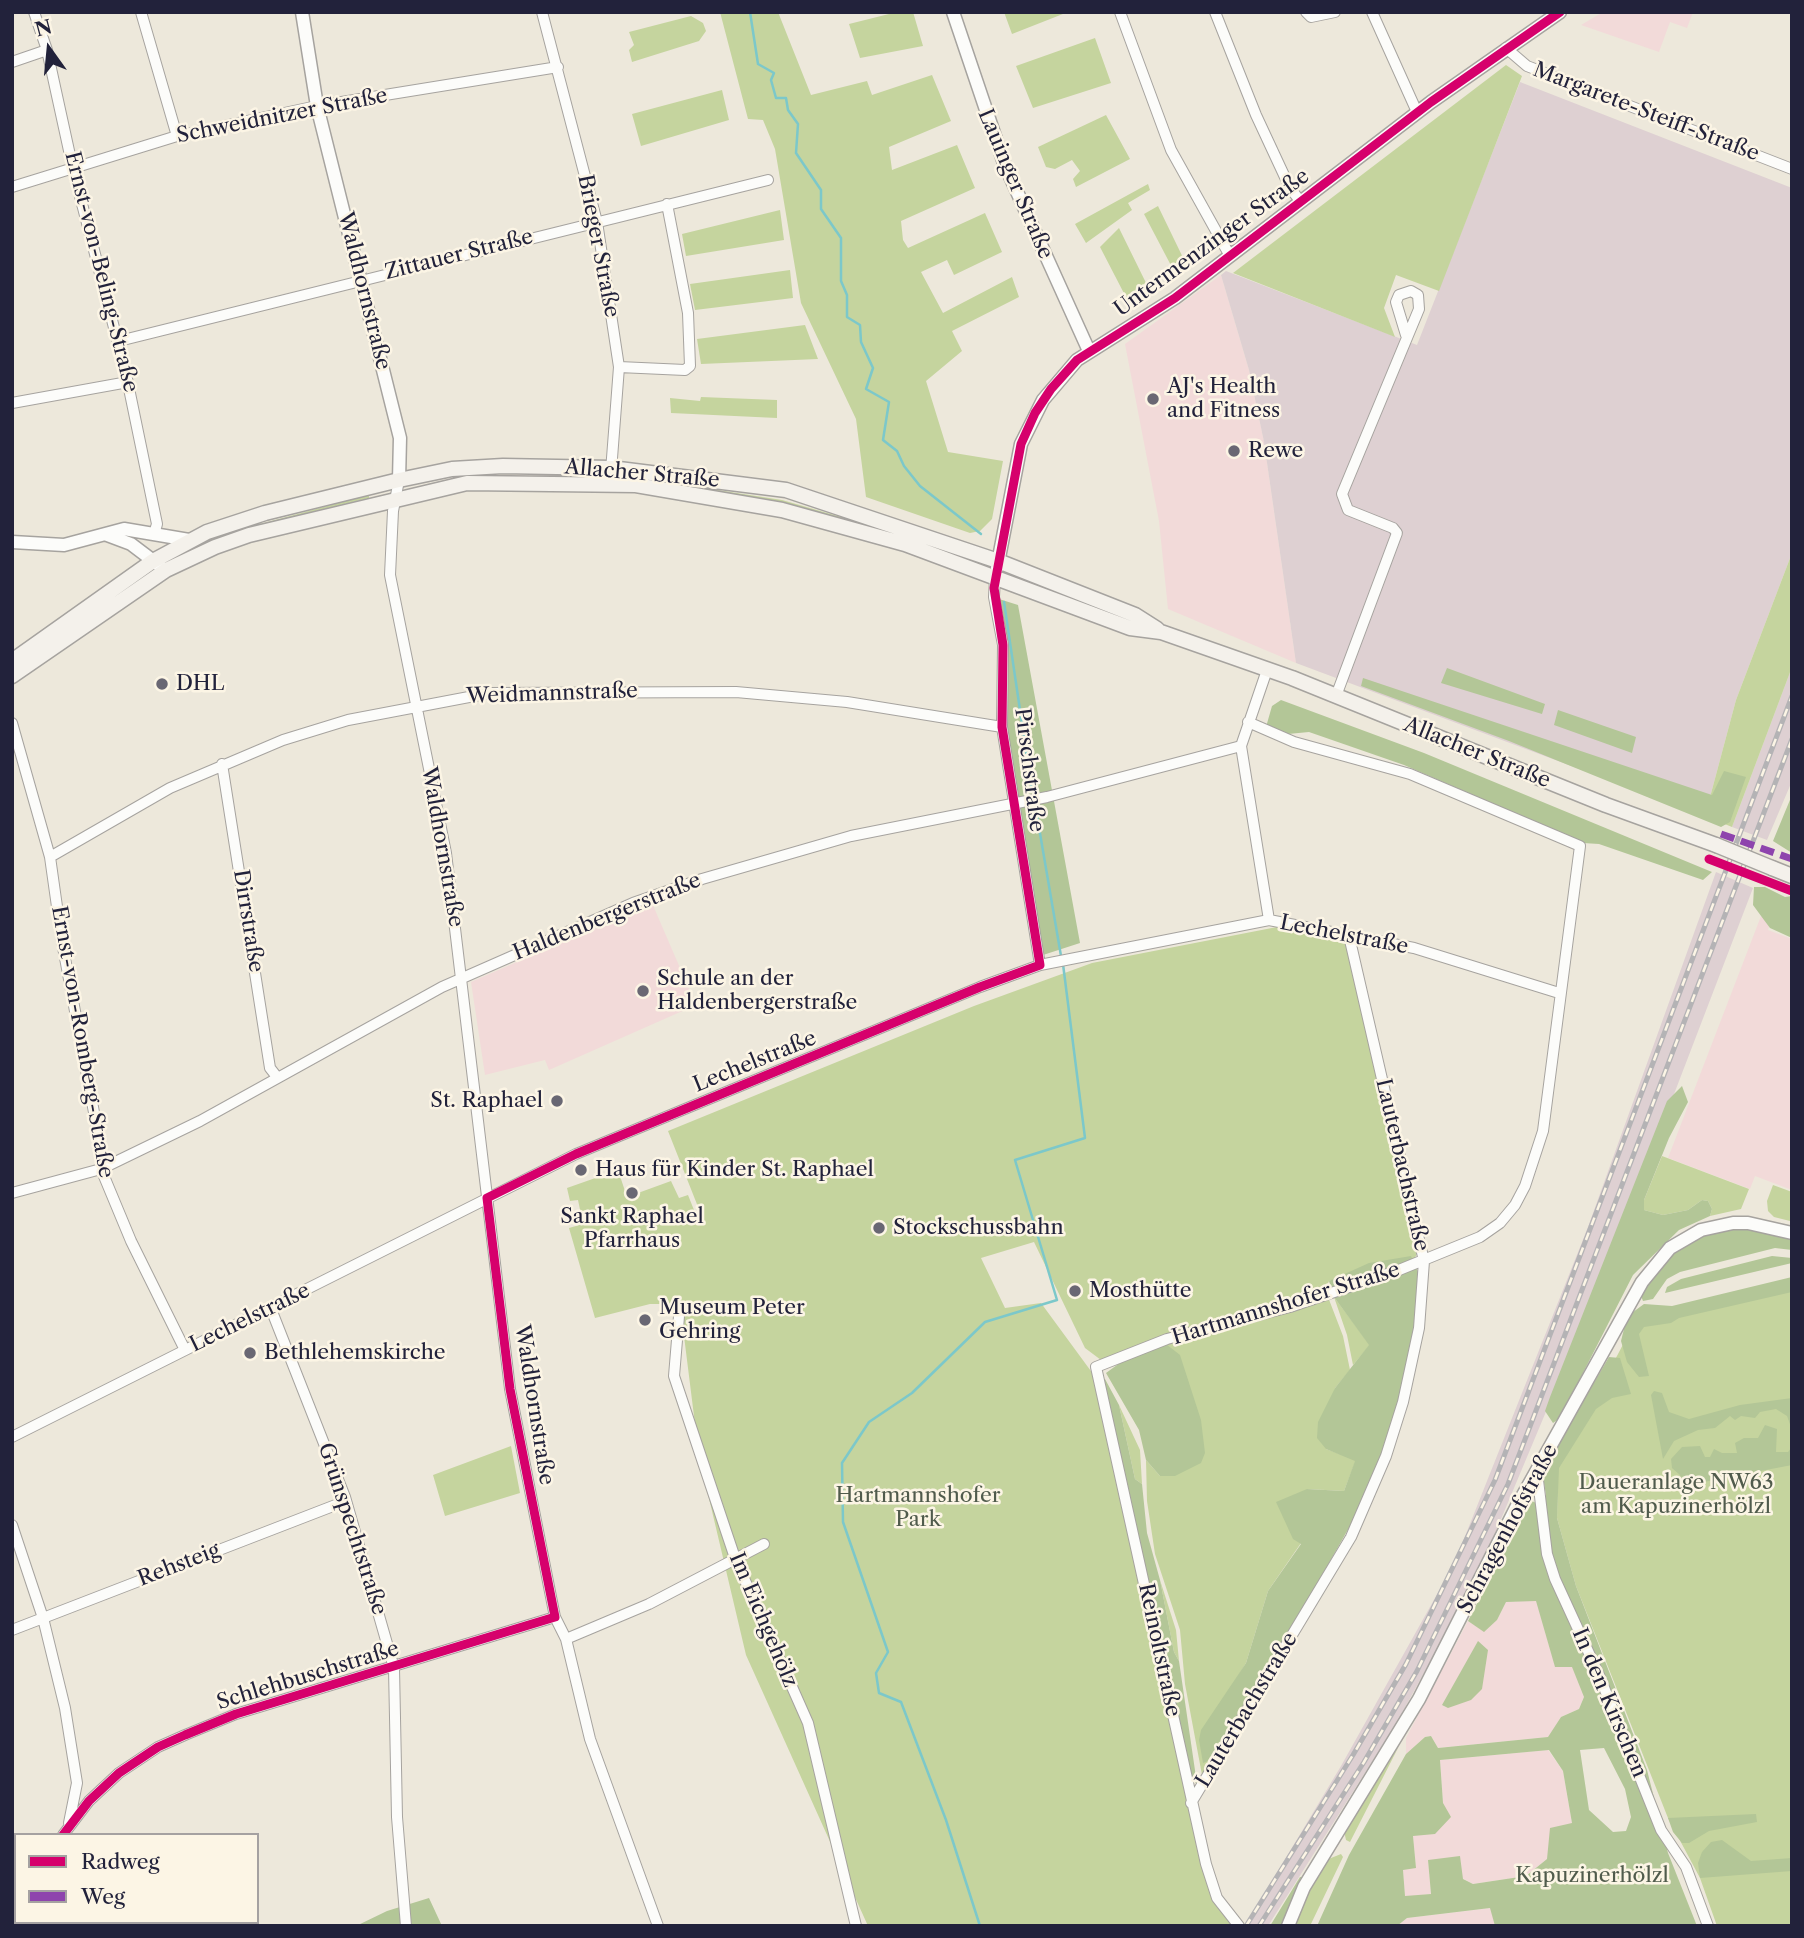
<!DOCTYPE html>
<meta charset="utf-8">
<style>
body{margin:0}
#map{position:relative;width:1804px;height:1938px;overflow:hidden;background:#ede8db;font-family:"Libre Caslon Text",serif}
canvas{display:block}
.frame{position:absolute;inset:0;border:14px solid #22223b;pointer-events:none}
.legend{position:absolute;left:14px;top:1833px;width:245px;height:91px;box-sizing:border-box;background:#fcf5e5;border:2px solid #a5a1a1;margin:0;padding:9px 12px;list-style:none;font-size:21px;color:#22223b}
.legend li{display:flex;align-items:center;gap:14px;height:35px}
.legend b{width:35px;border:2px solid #a5a1a1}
.north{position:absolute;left:14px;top:14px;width:70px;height:70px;-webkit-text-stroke:5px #fcf5e5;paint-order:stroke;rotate:345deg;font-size:19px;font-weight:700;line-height:28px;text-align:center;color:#22223b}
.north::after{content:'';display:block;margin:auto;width:24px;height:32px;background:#22223b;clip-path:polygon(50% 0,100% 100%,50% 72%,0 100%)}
</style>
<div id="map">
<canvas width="1804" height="1938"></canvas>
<div class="frame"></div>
<ul class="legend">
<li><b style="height:9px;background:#d6006c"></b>Radweg</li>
<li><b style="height:9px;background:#8e44ad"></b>Weg</li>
</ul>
<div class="north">N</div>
</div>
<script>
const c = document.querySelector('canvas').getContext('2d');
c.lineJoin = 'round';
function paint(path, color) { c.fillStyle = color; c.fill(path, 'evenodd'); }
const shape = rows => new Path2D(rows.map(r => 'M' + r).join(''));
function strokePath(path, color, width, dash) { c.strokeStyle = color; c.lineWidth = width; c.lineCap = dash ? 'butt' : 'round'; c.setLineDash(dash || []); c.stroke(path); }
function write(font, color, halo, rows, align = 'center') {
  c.font = font + ' "Libre Caslon Text",serif'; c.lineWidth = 5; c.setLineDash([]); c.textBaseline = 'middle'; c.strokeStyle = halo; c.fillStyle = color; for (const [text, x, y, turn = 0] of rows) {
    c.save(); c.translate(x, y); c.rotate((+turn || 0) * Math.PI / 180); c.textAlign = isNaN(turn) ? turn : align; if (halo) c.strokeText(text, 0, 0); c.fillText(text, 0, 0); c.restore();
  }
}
paint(shape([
 [1603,12,1693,12,1687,28,1670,22,1659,52,1581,25],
 [1221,275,1249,370,1264,442,1296,663,1168,609,1159,521,1125,344],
 [652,903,696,1005,549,1070,545,1060,485,1075,471,982],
 [1761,916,1771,920,1768,930,1792,939,1792,1190,1755,1176,1750,1189,1668,1158],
 [1536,1600,1555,1666,1572,1666,1584,1697,1579,1709,1561,1717,1549,1737,1438,1748,1431,1736,1425,1737,1406,1754,1406,1738,1468,1621,1484,1631,1497,1620,1506,1602],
 [1548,1750,1563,1771,1572,1823,1547,1859,1526,1876,1473,1884,1428,1860,1431,1894,1405,1897,1403,1869,1416,1867,1413,1836,1443,1803,1440,1760],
 [1491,1908,1495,1926,1397,1926,1407,1918]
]), '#f2dad9');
paint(shape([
 [1520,82,1792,188,1792,553,1736,700,1705,816,1296,663,1264,442,1249,370,1221,275,1226,271,1417,345],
 [1792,667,1792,781,1767,840,1732,827],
 [1716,872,1753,888,1620,1235,1478,1574,1396,1724,1268,1926,1245,1926,1341,1766,1454,1564,1588,1227]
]), '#ded0d2');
paint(shape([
 [720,12,778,12,811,95,867,81,872,95,932,75,951,121,889,147,892,170,957,145,975,188,901,221,903,240,908,248,985,213,1002,252,954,275,947,260,921,272,943,313,1012,277,1019,297,952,331,962,351,926,381,948,452,1003,461,992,519,980,531,970,533,866,497,856,419,801,303,775,149,763,120,748,119],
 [897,12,913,12,923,46,860,58,849,24],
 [1004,12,1068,12,1012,34],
 [691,16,703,23,706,31,699,41,632,62,629,50,634,45,629,32],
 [1095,38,1111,83,1033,108,1016,66],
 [1506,65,1522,76,1439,291,1396,275,1384,308,1395,337,1233,273],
 [722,90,729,120,641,146,632,114],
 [1106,115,1130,159,1076,187,1073,179,1080,171,1072,160,1055,169,1046,167,1038,147],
 [1148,184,1150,190,1128,203,1132,210,1086,243,1075,224],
 [1158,206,1188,268,1176,275,1144,214],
 [780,210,784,240,686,256,682,234],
 [1119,228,1149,289,1129,303,1100,247],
 [790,270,793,298,695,310,690,284],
 [805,325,818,359,701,364,697,339],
 [701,397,777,400,777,418,671,413,670,398,700,401],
 [640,478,782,500,883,529,980,563,980,566,882,531,640,484],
 [369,495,369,498,295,516,283,524,172,558,193,547,241,529],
 [1792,553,1792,667,1732,827,1705,816,1736,700],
 [1277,927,1346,944,1415,1236,1417,1254,1413,1261,1329,1281,1325,1290,1289,1303,1162,1336,1101,1360,1085,1348,1034,1242,981,1258,1005,1308,1041,1303,1096,1378,1204,1868,1213,1902,1233,1926,868,1926,746,1655,699,1456,680,1304,650,1304,595,1318,569,1228,583,1224,578,1200,570,1201,567,1188,618,1170,627,1197,671,1181,679,1198,688,1195,698,1220,704,1222,668,1131,974,1006,1092,963],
 [1662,1156,1749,1189,1741,1209,1710,1216,1712,1209,1708,1201,1702,1200,1688,1210,1663,1215,1644,1210,1644,1200],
 [1773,1185,1792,1192,1790,1221,1774,1217,1768,1211,1767,1201],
 [1792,1279,1792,1926,1717,1926,1700,1878,1668,1818,1576,1586,1557,1518,1558,1468,1638,1316],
 [1328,1297,1343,1336,1350,1370,1335,1388,1326,1449,1356,1460,1344,1491,1307,1489,1301,1543,1268,1591,1246,1663,1228,1693,1203,1762,1211,1760,1202,1775,1185,1684,1180,1630,1155,1554,1147,1501,1146,1460,1160,1476,1166,1344],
 [1334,1297,1370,1345,1353,1365,1347,1335],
 [1119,1405,1140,1450,1142,1484,1135,1479],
 [511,1446,520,1493,445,1516,433,1475],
 [1160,1580,1176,1630,1179,1661,1174,1652],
 [1399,1746,1350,1842,1346,1840,1344,1831],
 [1341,1854,1343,1857,1310,1926,1292,1926,1299,1904,1326,1860]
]), '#c5d49e');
paint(shape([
 [999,599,1018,605,1080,943,1043,955,1004,726],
 [1447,668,1545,704,1542,714,1441,683],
 [1363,678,1712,795,1724,771,1746,777,1730,822,1721,827,1509,741,1361,686],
 [1281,700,1424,753,1712,872,1703,880,1599,844,1583,843,1404,765,1309,732,1288,734,1266,727,1272,706],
 [1558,710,1636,737,1632,753,1554,725],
 [1792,795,1792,853,1773,841],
 [1754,887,1765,887,1785,897,1792,896,1792,938,1770,928,1764,920,1753,905],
 [1682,1086,1688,1102,1669,1138,1644,1200,1644,1210,1663,1215,1688,1210,1702,1200,1708,1201,1712,1209,1710,1216,1679,1230,1633,1275,1560,1418,1553,1423,1545,1411,1550,1397,1667,1101],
 [1743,1227,1792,1237,1792,1250,1775,1248,1680,1272,1667,1279,1653,1299,1643,1301,1641,1296,1657,1268,1669,1254,1697,1236],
 [1411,1256,1419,1274,1414,1326,1399,1401,1382,1454,1359,1510,1312,1593,1211,1760,1203,1763,1199,1740,1201,1730,1246,1663,1268,1591,1301,1544,1293,1539,1276,1502,1307,1489,1344,1491,1355,1461,1326,1449,1317,1438,1318,1422,1335,1388,1369,1345,1334,1297,1329,1281,1369,1263],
 [1772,1256,1792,1258,1792,1263,1665,1293,1667,1287,1681,1279],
 [1792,1277,1792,1292,1679,1318,1671,1323,1644,1327,1639,1334,1649,1376,1639,1377,1627,1362,1621,1341,1624,1329,1629,1315,1644,1304,1672,1306],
 [1166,1344,1180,1355,1201,1420,1205,1453,1201,1463,1175,1476,1160,1476,1146,1460,1139,1430,1106,1373,1128,1357],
 [1609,1357,1620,1358,1631,1394,1612,1398,1596,1409,1559,1468,1557,1518,1576,1586,1647,1770,1668,1853,1697,1926,1495,1926,1490,1908,1407,1918,1397,1926,1317,1926,1349,1855,1406,1754,1425,1737,1431,1736,1438,1748,1548,1737,1561,1717,1579,1709,1584,1697,1572,1667,1555,1667,1536,1601,1506,1602,1497,1620,1484,1632,1468,1621,1530,1500,1536,1503,1546,1495,1543,1477,1547,1463],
 [1604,1748,1625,1789,1631,1817,1626,1831,1613,1832,1589,1810,1580,1750],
 [1549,1750,1563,1771,1572,1823,1550,1828,1547,1859,1526,1876,1473,1884,1463,1879,1460,1856,1428,1860,1431,1894,1405,1896,1403,1870,1416,1868,1413,1836,1435,1834,1451,1817,1443,1803,1440,1760],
 [1105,1379,1119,1405,1135,1479,1142,1484,1147,1533,1160,1580,1174,1652,1179,1661,1197,1784,1192,1779,1102,1381],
 [1654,1391,1662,1393,1669,1412,1689,1419,1740,1405,1792,1398,1792,1430,1787,1416,1776,1409,1760,1412,1755,1418,1741,1416,1735,1420,1730,1416,1715,1428,1698,1430,1674,1441,1663,1459,1651,1395],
 [1765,1425,1777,1429,1776,1452,1788,1452,1792,1447,1792,1465,1683,1486,1680,1475,1672,1468,1671,1459,1682,1447,1700,1446,1705,1457,1710,1457,1714,1449,1722,1453,1737,1453,1735,1443,1744,1438,1758,1438],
 [1478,1641,1488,1650,1482,1689,1471,1700,1448,1708,1442,1705],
 [1756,1814,1757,1822,1709,1831,1689,1843,1682,1843,1673,1832,1668,1818],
 [1722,1840,1751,1861,1792,1858,1792,1871,1700,1878,1698,1863,1702,1852,1711,1842],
 [1300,1877,1304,1877,1282,1926,1270,1926],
 [429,1898,442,1926,356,1926,387,1911],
 [119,1922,230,1922,260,1926,125,1926]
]), '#b3c697');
strokePath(shape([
 [750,12,758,64,774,73,771,80,776,98,786,98,788,110,798,124,796,153,821,190,821,209,841,238,841,281,847,295,847,317,860,325,861,342,873,368,866,389,889,402,883,440,897,451,904,466,920,486,981,534],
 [1004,602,1032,791],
 [1036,810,1061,956],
 [980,1926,946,1820,901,1702,879,1693,876,1673,888,1652,843,1522,842,1463,869,1422,912,1393,985,1322,1057,1300,1015,1160,1085,1138,1063,964]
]), '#7cc8ca', 2.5);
const minor = shape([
 [34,12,47,50,73,169,126,374,157,524,154,534],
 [141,12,177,136],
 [542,12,597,222,619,367,610,484],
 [1120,12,1171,150,1230,256],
 [1215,12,1256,115,1290,188,1301,202],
 [1306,12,1311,17,1335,12],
 [1372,12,1417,112],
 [1506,48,1527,66,1792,169],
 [12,62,47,50],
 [12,187,177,136,317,106,558,67],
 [119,341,768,180],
 [619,367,685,370,690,366,688,313,667,204],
 [12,403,128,382],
 [399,480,393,511,390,575,446,853,510,1389,555,1617,566,1639,590,1739,658,1926],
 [995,578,994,597,1003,645,1002,727,1040,965],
 [1267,670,1241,746,1269,920],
 [1336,696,1397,533,1393,528,1348,510,1342,494,1419,309,1418,295,1411,291,1399,295,1396,302,1406,335],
 [12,723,50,857,62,942,102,1155,101,1169,131,1241,185,1350],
 [222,764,270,1068,277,1077],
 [50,857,170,788,283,740,348,720,490,693,736,692,847,702,1002,727],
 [12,1193,101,1169,200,1121,442,987,633,903,702,879,851,836,1047,797,1241,746],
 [271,1309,345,1497,394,1668,397,1817,406,1926],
 [679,1316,674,1376,735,1558,808,1723,856,1926],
 [12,1437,576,1154,980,987,1040,965,1269,920,1414,948,1559,993],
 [1537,1472,1547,1554,1555,1579,1599,1675,1661,1830,1686,1867,1708,1926],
 [12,1525,43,1618,65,1708,77,1783,69,1823],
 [12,1630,346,1501],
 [566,1639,649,1604,764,1544],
 [1191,1803,1351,1537,1386,1456,1403,1402,1419,1328,1424,1261,1349,936],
 [63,1835,89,1801,119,1773,158,1747,185,1735,236,1714,555,1617],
 [12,1862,16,1865],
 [119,1922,125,1926],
 [13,1926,16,1920],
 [1239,1926,1217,1898,1206,1864,1096,1367,1167,1339,1290,1307,1399,1270,1480,1237,1500,1223,1515,1205,1525,1186,1543,1131,1580,846,1410,774,1294,742,1248,722]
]);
const tertiary = shape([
 [302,12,317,106,400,438,399,480],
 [953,12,1004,163,1089,351],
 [107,535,131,544,160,566],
 [12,542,64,545,124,529,189,540],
 [997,568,1021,444,1043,400,1077,360,1175,298,1431,102,1560,12],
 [1288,1926,1304,1887,1419,1699,1517,1506,1642,1282,1670,1248,1701,1230,1733,1223,1748,1223,1792,1233]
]);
const secondary = shape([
 [12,661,153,561,207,532,265,513,399,480,452,469,503,466,611,468,786,490,998,561,1135,615,1157,629],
 [12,676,166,570,215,547,249,535,467,483,636,485,782,510,905,544,1130,628,1161,632,1292,678,1606,805,1716,845],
 [1772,868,1792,876]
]);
strokePath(minor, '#a6a39f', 12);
strokePath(tertiary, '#a6a39f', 15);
strokePath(secondary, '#a6a39f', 17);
strokePath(minor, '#fcfcfa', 10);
strokePath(tertiary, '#fcfcfa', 12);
strokePath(secondary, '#f4f1eb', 14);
const rail = shape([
 [1246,1926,1353,1755,1406,1664,1495,1480,1792,696],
 [1259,1926,1364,1762,1417,1671,1508,1484,1792,739]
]);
strokePath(rail, '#b4b3b5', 5);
strokePath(rail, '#fcf5e5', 2.5, [8]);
const secondaryBridge = shape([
 [1716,845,1772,868]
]);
strokePath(secondaryBridge, '#a6a39f', 17, []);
strokePath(secondaryBridge, '#f4f1eb', 14);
strokePath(shape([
 [1721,834,1792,859]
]), '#8e44ad', 7, [14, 7]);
strokePath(shape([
 [1709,859,1792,891],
 [63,1835,89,1801,119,1773,158,1747,185,1735,236,1714,555,1617,510,1389,487,1198,576,1154,980,987,1040,965,1002,727,1003,645,994,588,1021,444,1035,413,1051,389,1077,360,1175,298,1431,102,1560,12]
]), '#d6006c', 9);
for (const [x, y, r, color] of [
 [1153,399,7,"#696773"],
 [1234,451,7,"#696773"],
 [162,684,7,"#696773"],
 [643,991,7,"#696773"],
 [557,1101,7,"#696773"],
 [581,1170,7,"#696773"],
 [632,1193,7,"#696773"],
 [879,1228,7,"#696773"],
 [1075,1291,7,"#696773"],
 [645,1320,7,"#696773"],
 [250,1353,7,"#696773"]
]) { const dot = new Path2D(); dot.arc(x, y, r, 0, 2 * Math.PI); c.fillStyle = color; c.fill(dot); strokePath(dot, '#fcf5e5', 2.5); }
write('21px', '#22223b', '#fcf5e5', [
 ["Margarete-Steiff-Straße",1646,112,21],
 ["Schweidnitzer Straße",282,116,-11],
 ["Lauinger Straße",1015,184,67],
 ["Untermenzinger Straße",1212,243,-36],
 ["Brieger Straße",598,246,79],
 ["Zittauer Straße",459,255,-14],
 ["Ernst-von-Beling-Straße",101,272,76],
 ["Waldhornstraße",364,291,76],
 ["Allacher Straße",642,474,5],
 ["Weidmannstraße",552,694,-2],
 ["Allacher Straße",1477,753,22],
 ["Pirschstraße",1029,770,83],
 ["Waldhornstraße",442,847,80],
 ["Haldenbergerstraße",607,917,-22],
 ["Dirrstraße",248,921,81],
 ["Lechelstraße",1344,935,11],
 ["Ernst-von-Romberg-Straße",82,1042,80],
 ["Lechelstraße",755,1062,-22],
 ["Lauterbachstraße",1402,1165,77],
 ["Hartmannshofer Straße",1286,1304,-17],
 ["Lechelstraße",250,1318,-26],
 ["Waldhornstraße",534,1405,81],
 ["Grünspechtstraße",352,1529,72],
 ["Schragenhofstraße",1508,1529,-62],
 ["Rehsteig",179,1565,-21],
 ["Im Eichgehölz",763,1620,67],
 ["Reinoltstraße",1159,1650,78],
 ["Schlehbuschstraße",308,1676,-17],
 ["In den Kirschen",1609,1703,67],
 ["Lauterbachstraße",1247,1710,-59]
]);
write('21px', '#22223b', '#fcf5e5', [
 ["AJ's Health",1167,387],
 ["and Fitness",1167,411],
 ["Rewe",1248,451],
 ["DHL",176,684],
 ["Schule an der",657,979],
 ["Haldenbergerstraße",657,1003],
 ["St. Raphael",543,1101,"right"],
 ["Haus für Kinder St. Raphael",595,1170],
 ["Sankt Raphael",632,1217,"center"],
 ["Pfarrhaus",632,1241,"center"],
 ["Stockschussbahn",893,1228],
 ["Mosthütte",1089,1291],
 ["Museum Peter",659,1308],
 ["Gehring",659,1332],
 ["Bethlehemskirche",264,1353]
], 'left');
write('21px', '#505b4c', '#fcf5e5', [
 ["Daueranlage NW63",1676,1483],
 ["am Kapuzinerhölzl",1676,1507],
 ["Hartmannshofer",918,1496],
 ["Park",918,1520],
 ["Kapuzinerhölzl",1592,1876]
]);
</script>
